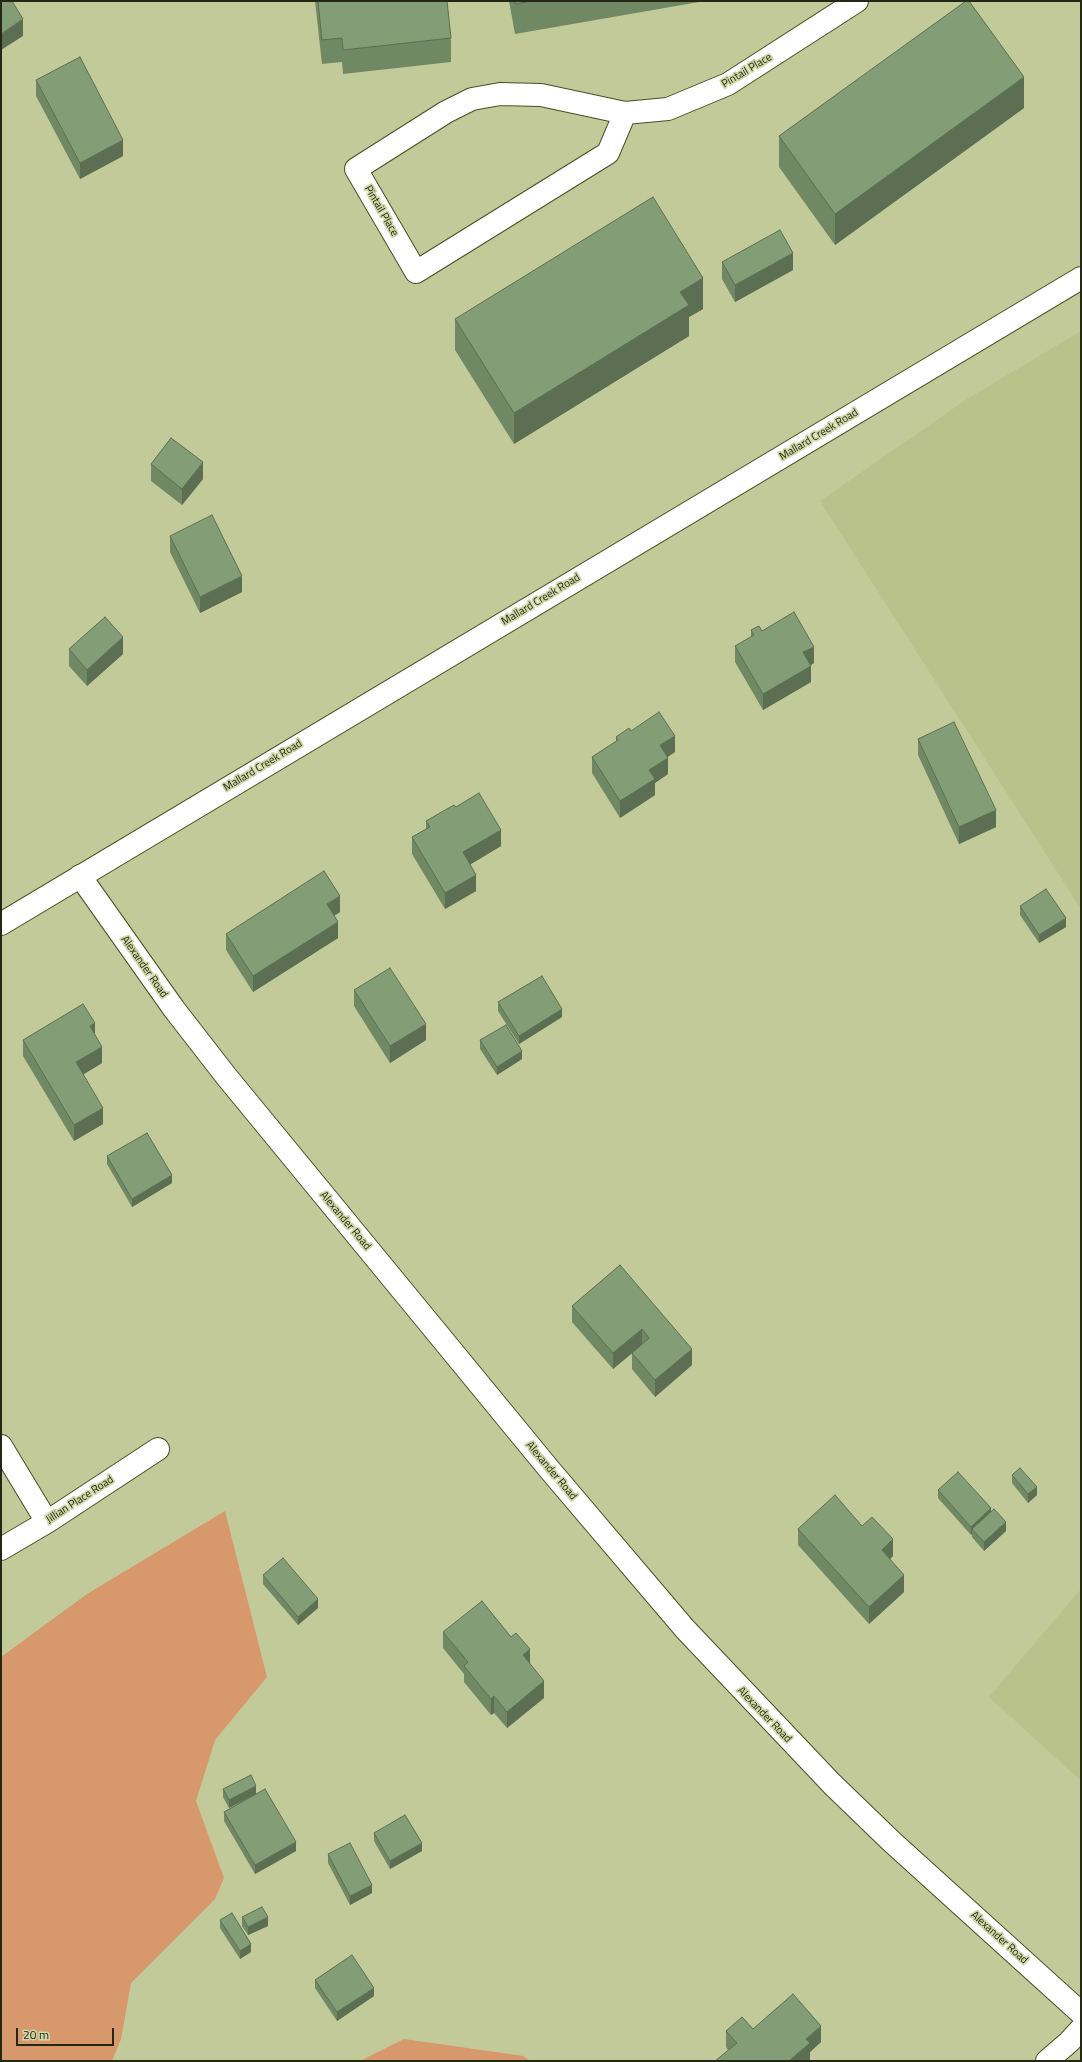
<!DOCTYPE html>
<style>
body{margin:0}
#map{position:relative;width:1082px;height:2062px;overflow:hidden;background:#c2ca9a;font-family:"Titillium Web",sans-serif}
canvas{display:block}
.frame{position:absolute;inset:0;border:2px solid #242714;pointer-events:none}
.scale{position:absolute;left:16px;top:2028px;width:98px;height:18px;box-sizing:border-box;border:2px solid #242714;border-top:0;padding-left:5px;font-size:12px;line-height:14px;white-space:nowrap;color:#242714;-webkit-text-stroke:3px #cfd7a6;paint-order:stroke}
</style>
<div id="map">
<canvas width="1082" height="2062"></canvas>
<div class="frame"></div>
<div class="scale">20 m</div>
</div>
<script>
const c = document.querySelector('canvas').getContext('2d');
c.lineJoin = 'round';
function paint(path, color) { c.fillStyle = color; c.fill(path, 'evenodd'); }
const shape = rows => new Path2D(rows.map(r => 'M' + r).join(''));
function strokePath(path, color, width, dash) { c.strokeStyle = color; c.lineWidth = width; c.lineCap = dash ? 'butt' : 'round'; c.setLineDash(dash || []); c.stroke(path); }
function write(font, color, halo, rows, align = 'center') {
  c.font = font + ' "Titillium Web",sans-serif'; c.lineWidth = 3.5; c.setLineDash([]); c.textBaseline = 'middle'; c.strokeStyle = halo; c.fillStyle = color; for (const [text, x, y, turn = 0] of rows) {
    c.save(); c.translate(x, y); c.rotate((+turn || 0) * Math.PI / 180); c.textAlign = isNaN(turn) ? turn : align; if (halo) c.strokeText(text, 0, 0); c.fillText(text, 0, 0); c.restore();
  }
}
paint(shape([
 [1081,331,1081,909,820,501,967,399],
 [1081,1589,1081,1781,989,1697]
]), '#b9c28a');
paint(shape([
 [225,1511,267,1677,215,1740,196,1801,224,1878,215,1899,131,1983,121,2039,112,2061,1,2061,1,1657,87,1594],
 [404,2039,523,2056,530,2061,360,2061]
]), '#d7986c');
const minor = shape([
 [625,113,608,153,416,272,356,169,446,112,472,99,500,94,541,95,625,113,668,109,728,84,857,1],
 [80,876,174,1009,226,1076,549,1469,685,1629,832,1784,891,1841,1081,2013],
 [1,1446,47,1522],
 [1,1549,47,1522,158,1449],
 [1047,2061,1069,2042,1081,2029]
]);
const secondary = shape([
 [1,924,1081,278]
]);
strokePath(minor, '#4a4f23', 24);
strokePath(secondary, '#4a4f23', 24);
strokePath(minor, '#fff', 22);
strokePath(secondary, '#fff', 22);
paint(shape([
 [315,1,447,1,451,38,451,62,343,74,342,62,322,64],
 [509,1,705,1,515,34],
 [36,80,123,156,80,179,36,96],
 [1024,108,835,245,779,167,779,136],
 [722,262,793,270,735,302,722,279],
 [703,309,689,317,689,336,514,444,455,350,455,319],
 [151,464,203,479,182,505,151,481],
 [170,536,242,592,200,613,170,552],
 [751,630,762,631,814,663,811,665,811,682,763,710,735,662,735,646,751,637],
 [69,649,123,654,87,686,69,666],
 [631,731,675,752,667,757,668,774,655,783,655,795,620,818,592,773,592,757,616,741,616,737],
 [918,739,996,827,959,844,918,755],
 [456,807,501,846,470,864,476,891,445,909,412,854,412,837,426,829,426,821],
 [1020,906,1066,927,1039,943,1020,915],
 [340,912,334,916,338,938,253,992,226,950,226,934],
 [354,990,426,1040,390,1063,354,1006],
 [498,1002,562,1017,519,1044,498,1011],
 [95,1035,102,1063,83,1074,103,1124,74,1141,23,1056,23,1040],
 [480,1040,522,1059,497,1075,480,1049],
 [107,1156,172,1183,132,1207,107,1164],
 [620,1265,692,1365,655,1397,632,1369,632,1353,613,1369,572,1322,572,1306],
 [1012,1475,1037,1495,1028,1503,1012,1483],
 [938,1490,991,1512,1006,1531,984,1551,972,1537,972,1534,971,1535,938,1498],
 [862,1526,893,1556,890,1559,904,1592,869,1624,798,1545,798,1529],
 [263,1575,318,1608,298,1625,263,1584],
 [443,1632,530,1663,544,1698,507,1728,494,1713,491,1715,464,1682,464,1674,443,1648],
 [223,1789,256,1794,296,1851,255,1874,224,1821,224,1812,250,1797,229,1808,223,1797],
 [374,1833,422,1851,390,1869,374,1841],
 [328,1854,372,1893,350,1905,328,1863],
 [242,1917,268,1926,248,1935,242,1926],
 [220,1920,251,1952,240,1959,220,1928],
 [315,1980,374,1996,337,2021,315,1988],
 [753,2029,821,2042,810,2052,810,2060,728,2050,726,2047,726,2031]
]), '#718865');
paint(shape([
 [23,19,23,36,1,50,1,34],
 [1024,77,1024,108,835,245,835,214],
 [123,140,123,156,80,179,80,163],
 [793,253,793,270,735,302,735,285],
 [703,278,703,309,689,317,689,336,514,444,514,413,680,292],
 [203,462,203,479,182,505,182,489],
 [242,576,242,592,200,613,200,597],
 [123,637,123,654,87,686,87,670],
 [814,647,814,663,803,669,803,652],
 [811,666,811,682,763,710,763,694],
 [675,736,675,752,660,762,660,745],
 [668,758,668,774,655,783,655,795,620,818,620,801,649,770],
 [996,810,996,827,959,844,959,827],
 [501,830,501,846,463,869,463,852],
 [476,875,476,891,445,909,445,893],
 [340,896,340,912,327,920,327,904],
 [1066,918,1066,927,1039,943,1039,935],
 [338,922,338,938,253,992,253,976],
 [562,1009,562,1017,519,1044,519,1036],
 [95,1023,95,1040,90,1026],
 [426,1024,426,1040,390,1063,390,1046],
 [102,1047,102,1063,76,1079,76,1062],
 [522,1051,522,1059,497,1075,497,1067],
 [103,1108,103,1124,74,1141,74,1125],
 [172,1175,172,1183,132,1207,132,1199],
 [642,1329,642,1345,613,1369,613,1353],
 [692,1349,692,1365,655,1397,655,1380],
 [1037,1487,1037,1495,1028,1503,1028,1494],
 [991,1508,991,1517,972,1529,972,1534,971,1535,971,1527],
 [1006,1522,1006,1531,984,1551,984,1542],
 [893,1539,893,1556,882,1567,882,1550],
 [904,1575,904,1592,869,1624,869,1607],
 [318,1599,318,1608,298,1625,298,1617],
 [530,1649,530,1665,523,1655],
 [544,1681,544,1698,507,1728,507,1712],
 [494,1696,494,1713,491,1715,491,1699],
 [256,1786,256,1794,229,1808,229,1800],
 [296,1842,296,1851,255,1874,255,1865],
 [422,1843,422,1851,390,1869,390,1861],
 [372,1885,372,1893,350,1905,350,1896],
 [268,1917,268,1926,248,1935,248,1927],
 [251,1944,251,1952,240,1959,240,1951],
 [374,1988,374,1996,337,2021,337,2012],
 [821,2026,821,2042,810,2052,810,2060,808,2061,789,2061,806,2039]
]), '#5c6f53');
const building = shape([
 [1,1,12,1,23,19,1,34,1,1],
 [318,1,447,1,451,38,343,50,342,38,322,40,318,1],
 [515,1,532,1,515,4,515,1],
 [966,1,969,1,1024,77,835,214,779,136,966,1],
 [80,57,123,140,80,163,36,80,80,57],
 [653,197,703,278,680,292,689,305,514,413,455,319,653,197],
 [780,230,793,253,735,285,722,262,780,230],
 [171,438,203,462,182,489,151,464,171,438],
 [212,515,242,576,200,597,170,536,212,515],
 [794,612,814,647,803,652,811,666,763,694,735,646,754,635,751,630,759,626,762,631,794,612],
 [105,617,123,637,87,670,69,649,105,617],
 [659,712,675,736,660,745,668,758,649,770,655,779,620,801,592,757,618,740,616,737,629,728,631,731,659,712],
 [954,722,996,810,959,827,918,739,954,722],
 [479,793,501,830,463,852,476,875,445,893,412,837,430,827,426,821,454,805,456,807,479,793],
 [324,871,340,896,327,904,338,922,253,976,226,934,324,871],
 [1046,889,1066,918,1039,935,1020,906,1046,889],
 [390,968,426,1024,390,1046,354,990,390,968],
 [542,976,562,1009,519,1036,498,1002,542,976],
 [83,1004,95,1023,90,1026,102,1047,76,1062,103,1108,74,1125,23,1040,83,1004],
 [506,1025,522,1051,497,1067,480,1040,506,1025],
 [147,1133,172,1175,132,1199,107,1156,147,1133],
 [620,1265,692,1349,655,1380,632,1353,649,1338,642,1329,613,1353,572,1306,620,1265],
 [1020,1468,1037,1487,1028,1494,1012,1475,1020,1468],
 [958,1472,991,1508,971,1527,938,1490,958,1472],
 [835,1495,862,1526,872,1517,893,1539,882,1550,904,1575,869,1607,798,1529,835,1495],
 [994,1509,1006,1522,984,1542,972,1529,994,1509],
 [283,1558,318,1599,298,1617,263,1575,283,1558],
 [482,1601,511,1637,516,1633,530,1649,523,1655,544,1681,507,1712,494,1696,491,1699,464,1666,468,1662,443,1632,482,1601],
 [251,1775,256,1786,229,1800,223,1789,251,1775],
 [265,1789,296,1842,255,1865,224,1812,265,1789],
 [405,1815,422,1843,390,1861,374,1833,405,1815],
 [350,1843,372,1885,350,1896,328,1854,350,1843],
 [262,1907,268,1917,248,1927,242,1917,262,1907],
 [232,1913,251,1944,240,1951,220,1920,232,1913],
 [352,1955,374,1988,337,2012,315,1980,352,1955],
 [793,1994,821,2026,806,2039,810,2043,789,2061,715,2061,737,2043,726,2031,742,2017,753,2029,793,1994]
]);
paint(building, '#839e76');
strokePath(building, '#5c6f53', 1);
write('11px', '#242714', '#cfd7a6', [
 ["Pintail Place",747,71,-31],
 ["Pintail Place",381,211,60],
 ["Mallard Creek Road",819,435,-31],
 ["Mallard Creek Road",541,600,-31],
 ["Mallard Creek Road",263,766,-31],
 ["Alexander Road",144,967,55],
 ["Alexander Road",345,1221,50],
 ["Alexander Road",551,1471,50],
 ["Jillian Place Road",80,1500,-33],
 ["Alexander Road",764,1715,46],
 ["Alexander Road",999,1938,42]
]);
</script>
